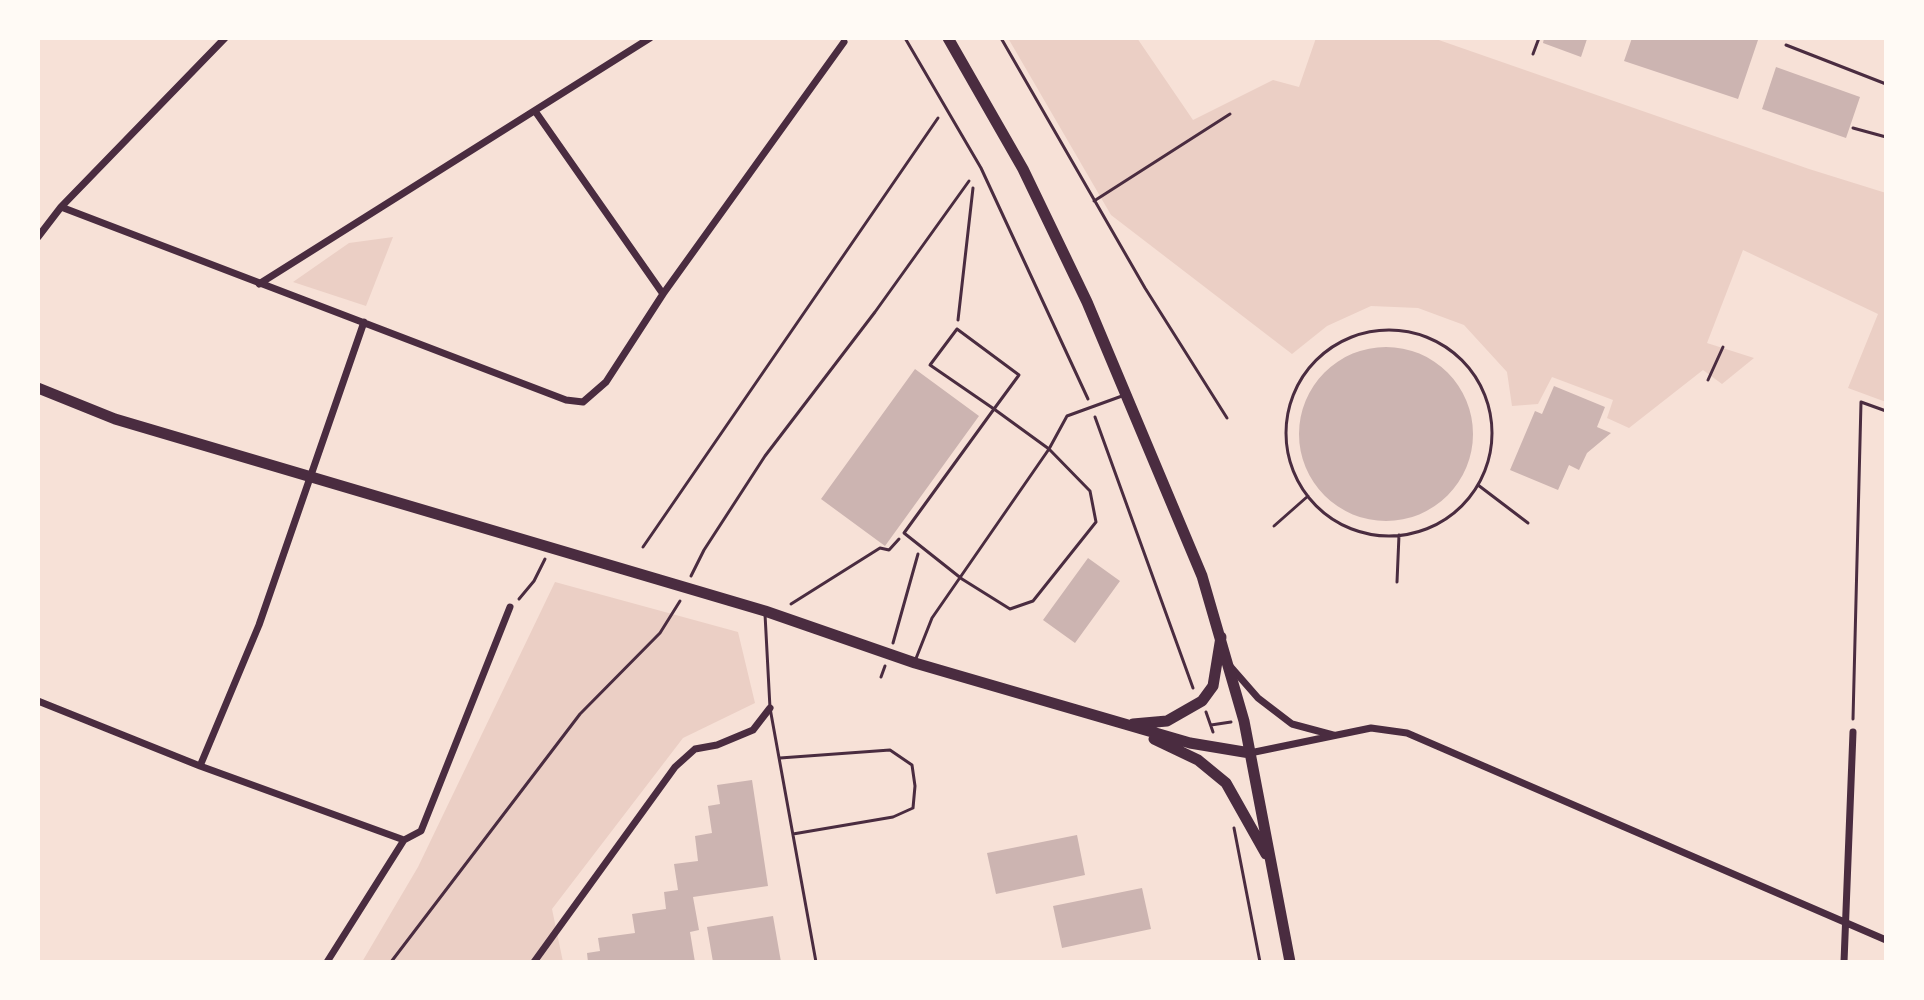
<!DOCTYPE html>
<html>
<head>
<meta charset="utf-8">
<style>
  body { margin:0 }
  #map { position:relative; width:1924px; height:1000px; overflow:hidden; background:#f7e1d7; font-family:Literata,serif }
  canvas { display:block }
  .frame { position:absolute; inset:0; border:40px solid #fffaf5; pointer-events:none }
</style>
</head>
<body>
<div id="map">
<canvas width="1924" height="1000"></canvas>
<div class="frame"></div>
</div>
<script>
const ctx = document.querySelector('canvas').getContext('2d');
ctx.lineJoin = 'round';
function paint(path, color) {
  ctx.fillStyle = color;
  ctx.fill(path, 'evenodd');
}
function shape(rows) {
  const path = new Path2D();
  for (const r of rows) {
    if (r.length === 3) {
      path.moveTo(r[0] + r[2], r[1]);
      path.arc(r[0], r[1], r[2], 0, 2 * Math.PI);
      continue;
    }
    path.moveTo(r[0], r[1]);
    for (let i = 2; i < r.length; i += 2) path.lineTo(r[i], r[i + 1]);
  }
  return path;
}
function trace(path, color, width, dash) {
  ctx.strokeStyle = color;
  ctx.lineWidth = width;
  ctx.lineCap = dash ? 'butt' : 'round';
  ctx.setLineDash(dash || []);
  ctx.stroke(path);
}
paint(shape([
  [1008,38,1137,38,1193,120,1273,80,1299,87,1316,38,1433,38,1809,169,1886,193,1886,402,1848,388,1878,314,1743,250,1707,343,1754,358,1722,384,1703,370,1629,428,1607,418,1613,400,1552,377,1538,404,1512,406,1507,372,1464,325,1418,308,1371,306,1327,326,1292,354,1111,215],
  [393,237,366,306,293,282,349,243],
  [555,582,738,632,755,703,683,738,552,909,563,962,362,962,418,867]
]), '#ebcfc5');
paint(shape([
  [1544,38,1584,38,1587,39,1581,57,1543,43],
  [1632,38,1752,38,1758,40,1738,99,1624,61],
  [1776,67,1860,97,1846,138,1762,109],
  [1386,434,87],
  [915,369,979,416,885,546,821,499],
  [1554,386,1605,407,1597,427,1611,433,1587,453,1579,470,1569,465,1558,490,1510,470,1535,411,1542,414],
  [1088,558,1120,581,1075,643,1043,620],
  [752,780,768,886,693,897,699,930,690,932,695,962,588,962,587,953,600,951,598,938,635,933,632,914,666,909,664,892,678,890,674,864,698,861,695,836,712,833,708,806,720,804,717,785],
  [1077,835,1085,875,996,894,987,853],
  [1142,888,1151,929,1062,948,1053,906],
  [773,916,781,962,713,962,707,927]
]), '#ccb4b1');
trace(shape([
  [905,38,981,168,1088,399],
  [1001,38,1145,288,1227,418],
  [1094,201,1230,114],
  [958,320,973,188],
  [1389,433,103],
  [1708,380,1723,347],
  [1095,417,1193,688],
  [1478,485,1528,523],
  [1274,526,1308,496],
  [643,547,938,118],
  [691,576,704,550,765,456,875,312,969,181],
  [1397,582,1399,535],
  [519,599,534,581,545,559],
  [791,604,880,548,889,550,899,539],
  [893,643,918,554],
  [881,677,885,666],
  [1206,712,1213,732],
  [1853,719,1861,402,1886,411],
  [1211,725,1231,722],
  [1234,828,1260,962],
  [391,962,580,714,660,633,680,601]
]), '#4a2c40', 3);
trace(shape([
  [1786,45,1886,84],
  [1533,54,1539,38],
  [1853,128,1886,137],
  [957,329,1019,375,994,409,930,365,957,329],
  [994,409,1049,449,1090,491,1096,522,1033,601,1010,609,962,579,904,533,994,409],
  [765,614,770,708,816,962],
  [915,661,932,618,1049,449,1067,416,1122,396],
  [780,758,890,750,912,765,915,786,913,808,893,817,793,834]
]), '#4a2c40', 3);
trace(shape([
  [535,111,663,294],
  [61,207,566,400,583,402,606,382,663,294,844,42],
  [38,237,61,207,225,38],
  [259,284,650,38],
  [1230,666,1258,698,1292,724,1333,735],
  [38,701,200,766,404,840,421,831,510,607],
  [1250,753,1371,728,1407,733,1886,940],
  [200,766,259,625,364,322],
  [327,962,404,840],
  [534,962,675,767,695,749,717,745,753,730,770,708],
  [1844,962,1853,732]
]), '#4a2c40', 7);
trace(shape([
  [948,38,1023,169,1087,302,1202,576,1244,721,1290,962],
  [38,388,115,419,765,611,915,663,1190,743,1250,753],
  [1133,724,1167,721,1202,701,1213,686,1221,637],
  [1154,739,1198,760,1226,783,1266,854]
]), '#4a2c40', 11);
</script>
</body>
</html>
